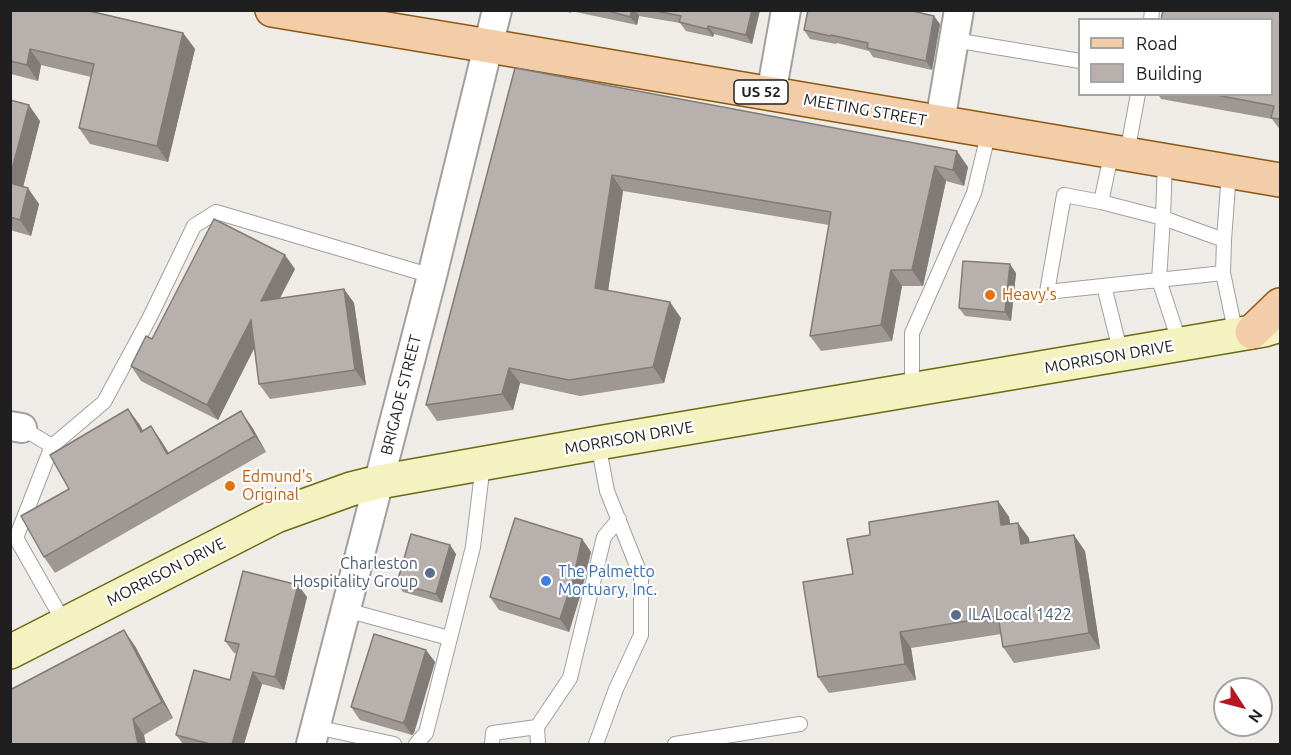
<!DOCTYPE html>
<html>
<head>
<meta charset="utf-8">
<style>
  body { margin:0 }
  #map { position:relative; width:1291px; height:755px; overflow:hidden; background:#efebe6; font-family:Ubuntu,sans-serif }
  canvas { display:block }
  .frame { position:absolute; inset:0; border:12px solid #1f1f1f; pointer-events:none }
  .legend { position:absolute; left:1078px; top:18px; width:195px; height:78px; box-sizing:border-box; background:#fff; border:2px solid #a5a5a5; margin:0; padding:8px 10px; list-style:none; font-size:18px; color:#1f1f1f }
  .legend li { display:flex; align-items:center; gap:12px; height:30px }
  .legend b { width:30px; border:2px solid #a5a5a5 }
  .north { position:absolute; left:1213px; top:677px; width:60px; height:60px; box-sizing:border-box; background:#fff; border:2px solid #a5a5a5; border-radius:50%; rotate:126deg; font-size:16px; font-weight:700; line-height:24px; text-align:center; color:#1f1f1f }
  .north::after { content:''; display:block; margin:auto; width:21px; height:27px; background:#ba1420; clip-path:polygon(50% 0,100% 100%,50% 72%,0 100%) }
</style>
</head>
<body>
<div id="map">
<canvas width="1291" height="755"></canvas>
<div class="frame"></div>
<ul class="legend">
<li><b style="height:8px;background:#f3cda8"></b>Road</li>
<li><b style="height:16px;background:#b8b0ac"></b>Building</li>
</ul>
<div class="north">N</div>
</div>
<script>
const ctx = document.querySelector('canvas').getContext('2d');
ctx.lineJoin = 'round';
function shape(rows) {
  const path = new Path2D();
  for (const r of rows) {
    path.moveTo(r[0], r[1]);
    for (let i = 2; i < r.length; i += 2) path.lineTo(r[i], r[i + 1]);
  }
  return path;
}
function trace(path, color, width, dash) {
  ctx.strokeStyle = color;
  ctx.lineWidth = width;
  ctx.lineCap = dash ? 'butt' : 'round';
  ctx.setLineDash(dash || []);
  ctx.stroke(path);
}
function paint(path, color) {
  ctx.fillStyle = color;
  ctx.fill(path, 'evenodd');
}
function write(font, color, halo, rows, align = 'center') {
  ctx.font = font + ' Ubuntu,sans-serif';
  ctx.lineWidth = 4.5;
  ctx.setLineDash([]);
  ctx.textBaseline = 'middle';
  ctx.strokeStyle = halo;
  ctx.fillStyle = color;
  for (const [text, x, y, turn = 0] of rows) {
    ctx.save();
    ctx.translate(x, y);
    ctx.rotate((+turn || 0) * Math.PI / 180);
    ctx.textAlign = isNaN(turn) ? turn : align;
    if (halo) ctx.strokeText(text, 0, 0);
    ctx.fillText(text, 0, 0);
    ctx.restore();
  }
}
const lane = shape([
  [1151,20,1152,10],
  [954,40,1080,61],
  [1127,153,1138,94],
  [1165,160,1163,218,1159,280,1180,344],
  [1101,202,1163,218,1224,240,1223,273,1047,292,1064,195,1101,202,1112,151],
  [1224,240,1229,172],
  [1223,273,1236,335],
  [1104,286,1121,354],
  [912,390,912,333,974,193,989,131],
  [22,428,52,446,104,402,149,319,194,226,216,212,432,276],
  [52,446,16,538,65,624],
  [346,610,449,638],
  [316,727,394,744],
  [537,727,570,678,604,537,619,519],
  [416,744,426,733,473,547,483,464],
  [492,744,493,733,537,727,538,744],
  [596,744,616,689,641,635,641,576,607,491,598,443],
  [675,744,800,724]
]);
const street = shape([
  [771,94,786,10],
  [940,122,959,10],
  [10,426,22,428],
  [311,744,432,276,497,10]
]);
const secondary = shape([
  [10,652,276,516,351,489,379,482,598,443,1264,330,1280,325]
]);
const primary = shape([
  [272,10,489,46,1280,180],
  [1252,332,1280,305]
]);
trace(lane, '#a0a0a0', 16);
trace(street, '#a0a0a0', 32);
trace(secondary, '#696c10', 36);
trace(primary, '#8b590f', 36);
trace(lane, '#fff', 14);
trace(street, '#fff', 28);
trace(secondary, '#f3f2c0', 33);
trace(primary, '#f3cda8', 33);
paint(shape([
  [10,10,88,10,183,33,195,49,168,162,90,144,79,128,91,77,41,65,38,81,11,74],
  [561,10,760,10,752,44,714,34,713,37,686,31,680,23,639,16,637,25,571,11,571,13],
  [1281,10,1281,131,1272,119,1161,99,1158,94,1272,94],
  [940,24,932,70,873,57,869,51,837,43,836,44,810,39,804,30],
  [515,68,968,167,964,186,946,181,923,286,902,286,892,341,821,351,810,336,829,225,623,191,608,291,681,318,664,383,580,396,520,383,513,410,437,421,426,405],
  [10,100,40,121,23,187,39,204,31,236,10,230],
  [295,269,280,298,344,289,354,303,366,385,270,399,259,384,254,348,218,420,141,381,131,366,152,339],
  [1016,273,1011,321,965,316,959,308],
  [128,409,143,431,151,426,169,453,252,427,266,452,55,573,44,557,69,489],
  [998,501,1009,517,1010,524,1029,538,1029,542,1085,551,1100,649,1014,663,1003,647,1001,634,911,648,916,680,829,693,818,677,870,535],
  [582,539,591,552,581,593,569,632,499,610,490,597],
  [450,545,456,554,442,603,403,592,397,583],
  [298,585,307,597,284,690,262,684,244,744,183,744,176,735,230,680,237,654,234,653,225,641],
  [135,646,173,718,144,735,10,744],
  [426,650,435,662,414,733,412,735,360,720,351,707]
]), '#9e9794');
paint(shape([
  [632,10,635,10,639,16,637,25,630,17],
  [752,10,760,10,752,44,746,35],
  [934,16,940,24,932,70,926,61],
  [708,26,714,34,713,37,707,29],
  [183,33,195,49,168,162,157,146],
  [30,49,41,65,38,81,27,65],
  [29,105,40,121,20,199,10,185,10,177],
  [957,151,968,167,964,186,953,170],
  [935,166,946,181,923,286,912,270],
  [612,175,623,191,606,304,595,288],
  [28,188,39,204,31,236,20,220],
  [285,255,295,269,271,315,261,301],
  [1010,264,1016,273,1011,321,1005,312],
  [891,270,902,286,892,341,881,325],
  [344,289,354,303,366,385,355,370],
  [670,302,681,318,664,383,653,367],
  [251,320,261,335,218,420,207,405],
  [509,368,520,383,513,410,502,394],
  [128,409,140,425,152,448,141,432],
  [241,411,252,427,266,452,255,436],
  [151,426,162,442,178,469,167,454],
  [998,501,1009,517,1013,541,1001,525],
  [1018,523,1029,538,1032,559,1021,544],
  [1074,535,1085,551,1100,649,1089,633],
  [582,539,591,552,581,593,569,632,560,619],
  [450,545,456,554,442,603,436,594],
  [298,585,307,597,284,690,275,677],
  [124,630,135,646,173,718,162,702],
  [900,632,911,648,916,680,905,664],
  [426,650,435,662,414,733,412,735,403,723],
  [253,672,262,684,244,744,232,744],
  [133,719,144,735,146,744,138,744]
]), '#817b78');
const building = shape([
  [10,10,85,10,183,33,157,146,79,128,94,64,30,49,27,65,10,61,10,10],
  [605,10,632,10,630,17,605,10],
  [651,10,752,10,746,35,708,26,707,29,679,22,681,16,651,10],
  [808,10,908,10,934,16,926,61,867,48,868,43,831,35,830,36,804,30,808,10],
  [1163,10,1281,10,1281,119,1271,118,1274,106,1211,94,1272,94,1272,20,1161,20,1163,10],
  [515,68,957,151,953,170,935,166,912,270,891,270,881,325,810,336,831,212,612,175,595,288,670,302,653,367,569,380,509,368,502,394,426,405,515,68],
  [10,100,29,105,10,177,10,100],
  [10,183,28,188,20,220,10,217,10,183],
  [214,219,285,255,261,301,344,289,355,370,259,384,251,320,207,405,131,366,146,336,152,339,214,219],
  [963,261,1010,264,1005,312,959,308,963,261],
  [128,409,141,432,151,426,167,454,241,411,255,436,44,557,21,516,69,489,50,455,128,409],
  [998,501,1001,525,1018,523,1021,544,1074,535,1089,633,1003,647,998,616,900,632,905,664,818,677,803,582,853,574,847,539,870,535,869,522,998,501],
  [515,518,582,539,573,580,560,619,490,597,515,518],
  [411,534,450,545,436,594,397,583,411,534],
  [243,571,298,585,275,677,253,672,232,744,210,744,176,735,194,670,230,680,239,644,225,641,243,571],
  [124,630,162,702,133,719,138,744,10,744,10,690,124,630],
  [374,634,426,650,405,720,403,723,351,707,374,634]
]);
paint(building, '#b8b0ac');
trace(building, '#817b78', 1.5);
for (const [x, y, r, color] of [
  [990,295,6,"#e8710a"],
  [230,486,6,"#e8710a"],
  [430,573,6,"#5c6f8a"],
  [546,581,6,"#3f7fe0"],
  [956,615,6,"#5c6f8a"]
]) {
  const dot = new Path2D();
  dot.arc(x, y, r, 0, 2 * Math.PI);
  ctx.fillStyle = color;
  ctx.fill(dot);
  trace(dot, '#fff', 2);
}
for (const [x, y, w] of [
  [761,92,54]
]) {
  const box = new Path2D();
  box.roundRect(x - w / 2, y - 12, w, 24, 4.5);
  ctx.fillStyle = '#fff';
  ctx.fill(box);
  trace(box, '#1f1f1f', 1.5);
}
write('bold 15px', '#1f1f1f', null, [
  ["US 52",761,92]
]);
write('16px', '#1f1f1f', '#fff', [
  ["MEETING STREET",865,110,10],
  ["MORRISON DRIVE",1109,357,-10],
  ["BRIGADE STREET",401,395,-76],
  ["MORRISON DRIVE",629,438,-10],
  ["MORRISON DRIVE",166,572,-27]
]);
write('16px', '#c56008', '#fff', [
  ["Heavy's",1002,295],
  ["Edmund's",242,477],
  ["Original",242,495]
], 'left');
write('16px', '#4e5e75', '#fff', [
  ["Charleston",418,564],
  ["Hospitality Group",418,582],
  ["ILA Local 1422",968,615,"left"]
], 'right');
write('16px', '#366cbe', '#fff', [
  ["The Palmetto",558,572],
  ["Mortuary, Inc.",558,590]
], 'left');
</script>
</body>
</html>
